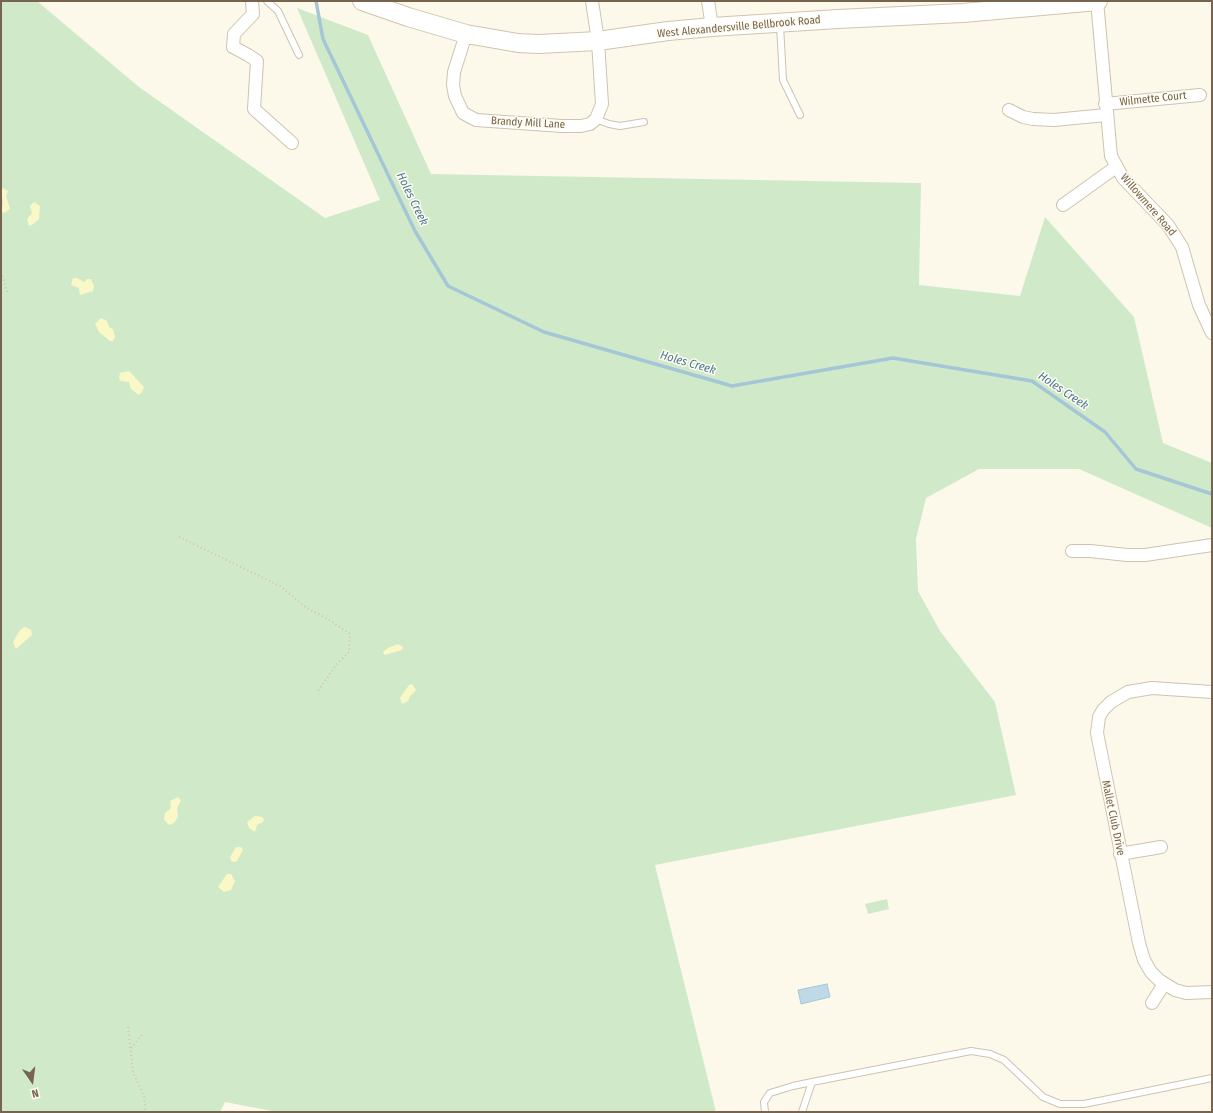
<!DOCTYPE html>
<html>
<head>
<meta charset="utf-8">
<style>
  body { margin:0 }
  #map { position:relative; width:1213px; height:1113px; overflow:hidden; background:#fcf9eb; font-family:"Fira Sans Condensed",sans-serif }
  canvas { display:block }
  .frame { position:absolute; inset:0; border:2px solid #77644e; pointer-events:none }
  .north { position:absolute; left:12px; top:1061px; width:40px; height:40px; -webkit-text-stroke:3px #fefcf1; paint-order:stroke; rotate:166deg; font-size:11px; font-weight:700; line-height:16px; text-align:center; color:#77644e }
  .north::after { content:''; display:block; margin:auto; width:14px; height:18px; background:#77644e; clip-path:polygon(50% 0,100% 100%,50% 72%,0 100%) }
</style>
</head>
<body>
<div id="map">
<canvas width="1213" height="1113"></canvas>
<div class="frame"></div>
<div class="north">N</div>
</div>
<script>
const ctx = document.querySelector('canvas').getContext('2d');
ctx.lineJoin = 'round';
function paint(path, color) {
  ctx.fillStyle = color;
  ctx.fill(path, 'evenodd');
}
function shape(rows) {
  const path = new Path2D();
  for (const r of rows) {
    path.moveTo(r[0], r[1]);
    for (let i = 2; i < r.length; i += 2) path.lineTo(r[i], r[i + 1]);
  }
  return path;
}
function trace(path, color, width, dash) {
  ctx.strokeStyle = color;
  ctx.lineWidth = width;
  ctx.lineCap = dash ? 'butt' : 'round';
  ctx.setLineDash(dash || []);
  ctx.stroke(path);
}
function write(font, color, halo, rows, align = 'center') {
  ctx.font = font + ' "Fira Sans Condensed",sans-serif';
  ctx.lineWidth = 3;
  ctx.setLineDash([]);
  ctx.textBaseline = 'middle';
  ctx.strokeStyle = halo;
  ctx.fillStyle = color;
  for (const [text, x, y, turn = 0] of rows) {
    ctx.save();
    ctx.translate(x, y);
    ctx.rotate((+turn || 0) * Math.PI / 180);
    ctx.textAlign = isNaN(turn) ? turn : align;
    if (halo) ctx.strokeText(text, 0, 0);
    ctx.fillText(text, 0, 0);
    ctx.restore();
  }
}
paint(shape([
  [1,1,37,1,139,87,325,218,380,200,297,8,368,35,431,174,921,183,919,285,1020,296,1045,217,1134,317,1163,443,1212,463,1212,528,1079,469,979,469,926,498,916,539,918,591,940,631,995,702,1016,795,655,865,716,1112,277,1112,225,1102,220,1112,1,1112],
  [887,899,889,909,868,914,865,904]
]), '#d0eac9');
paint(shape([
  [3,188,8,191,6,196,10,209,4,213,1,211,3,204,1,189],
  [34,202,40,206,39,219,32,225,29,226,27,219,32,213,30,206],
  [73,278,77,278,84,282,87,279,91,279,94,286,93,291,80,295,79,288,71,285],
  [101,318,107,321,109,327,113,329,115,337,113,341,110,341,99,332,95,324],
  [129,371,144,387,142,392,139,395,131,389,129,382,121,381,119,378,120,373],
  [25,627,31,630,32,635,16,649,13,642,20,630],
  [398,644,403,647,402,650,384,655,383,652,388,648],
  [412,684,416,690,410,696,408,701,402,704,400,698,409,685],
  [178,797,181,801,177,808,178,817,174,823,169,825,164,820,165,813,171,808,170,801],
  [255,816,262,817,264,819,263,822,257,825,255,832,249,828,247,822],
  [236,847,241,847,243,850,237,861,234,862,231,861,230,857],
  [227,874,231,874,235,881,231,890,224,892,218,887]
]), '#faf8c7');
const water = shape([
  [827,984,830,997,801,1004,798,990,827,984]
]);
paint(water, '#bfd9e6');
trace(water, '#a5c6d7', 1);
trace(shape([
  [316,1,323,39,415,231,448,286,544,332,732,386,893,358,1032,381,1105,432,1136,469,1212,494]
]), '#a5c6d7', 3.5);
const lane = shape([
  [267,1,278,11,299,55],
  [780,25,783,80,800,115],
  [596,119,609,124,620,126,644,122],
  [812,1082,971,1051,990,1054,1004,1060,1043,1097,1060,1104,1084,1104,1212,1078],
  [765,1112,764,1102,770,1093,793,1086,812,1082,802,1112]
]);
const street = shape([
  [252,1,253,14,234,34,233,47,248,55,257,61,254,109,292,143],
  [708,1,712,27],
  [1097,1,1111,156,1123,178,1168,225,1182,247,1199,305,1212,333],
  [466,34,454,72,453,85,455,96,463,113,476,120,562,126,581,126,590,124,596,119,602,104,598,41,592,1],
  [1105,104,1200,95],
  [1009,110,1023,117,1033,119,1054,120,1106,115],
  [1063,205,1116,167],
  [1072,551,1090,551,1127,555,1145,555,1212,545],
  [1212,692,1152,688,1128,692,1111,702,1103,710,1099,717,1097,733,1139,943,1144,960,1151,972,1159,980,1175,990,1186,993,1212,992],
  [1120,854,1161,847],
  [1152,1003,1164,984]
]);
const secondary = shape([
  [362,1,408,17,466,34,518,43,539,44,598,41,668,31,712,27,838,19,963,13,1098,1]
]);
trace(lane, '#cec3b0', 8);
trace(street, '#cec3b0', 14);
trace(secondary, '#d1c4ae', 20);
trace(shape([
  [1,272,8,294],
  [179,537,280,586,307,608,328,619,350,634,349,652,336,665,318,691],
  [128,1027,133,1072,144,1097,146,1112],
  [131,1048,143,1034]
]), '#d6c1a5', 2, [1, 3]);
trace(lane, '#fff', 6);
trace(street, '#fff', 12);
trace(secondary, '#fff', 18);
write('11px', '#77644e', '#fefcf1', [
  ["West Alexandersville Bellbrook Road",739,27,-5],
  ["Wilmette Court",1153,99,-6],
  ["Brandy Mill Lane",528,123,3],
  ["Willowmere Road",1148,205,49],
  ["Mallet Club Drive",1113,818,78]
]);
write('italic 12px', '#4b7890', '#fefcf1', [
  ["Holes Creek",412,199,64],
  ["Holes Creek",688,363,16],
  ["Holes Creek",1063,391,34]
]);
</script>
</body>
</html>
